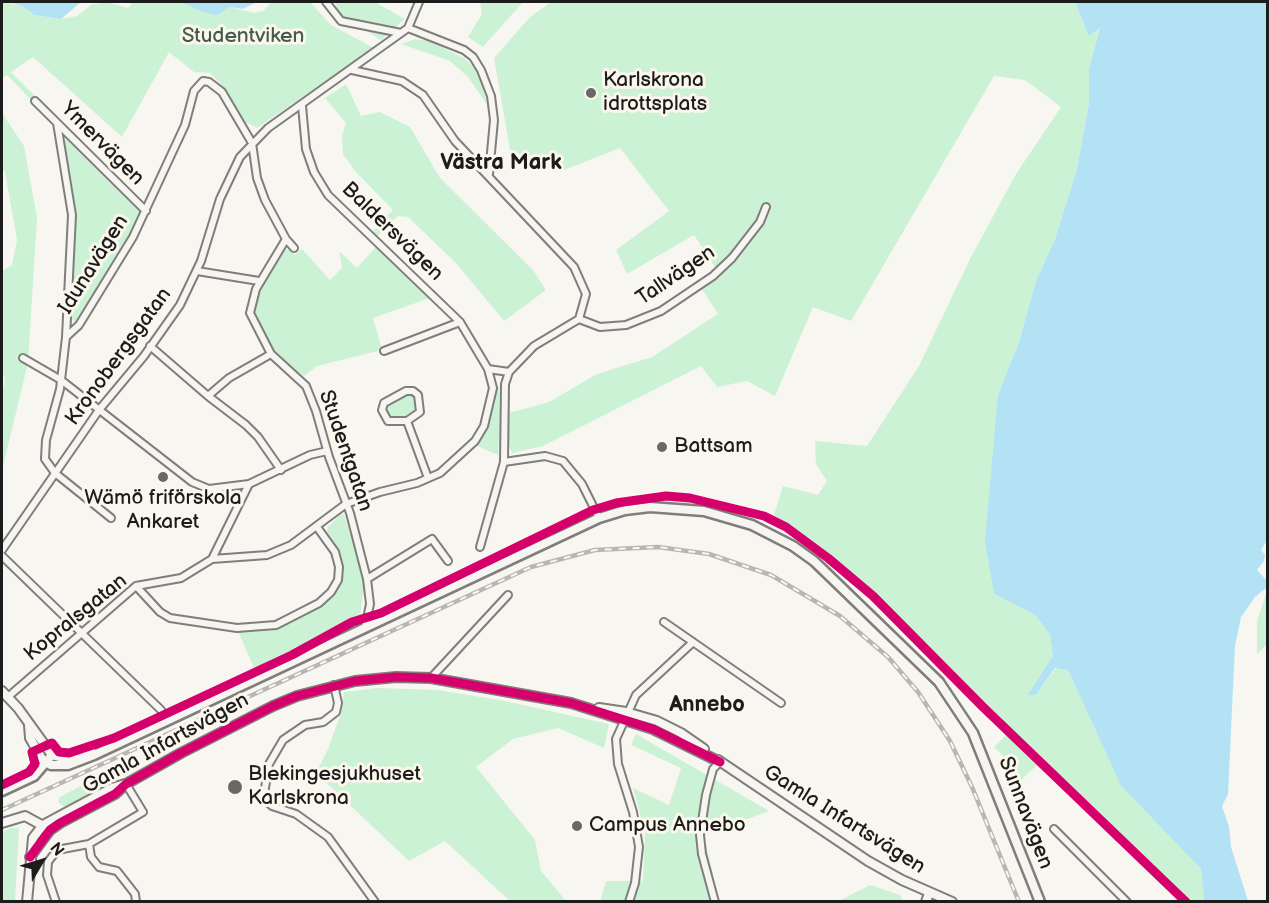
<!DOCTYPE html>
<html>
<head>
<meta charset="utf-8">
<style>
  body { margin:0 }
  #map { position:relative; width:1269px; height:903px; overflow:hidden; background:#f8f6f0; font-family:"Balsamiq Sans",sans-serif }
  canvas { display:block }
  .frame { position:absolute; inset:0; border:3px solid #1c1c1c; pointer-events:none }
  .north { position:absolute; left:12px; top:831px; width:60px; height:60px; -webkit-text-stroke:4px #fbf7ec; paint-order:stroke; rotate:52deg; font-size:16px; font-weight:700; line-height:24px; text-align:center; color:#1c1c1c }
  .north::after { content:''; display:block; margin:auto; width:21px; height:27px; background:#1c1c1c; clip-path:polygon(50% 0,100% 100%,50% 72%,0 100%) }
</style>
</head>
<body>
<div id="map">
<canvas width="1269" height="903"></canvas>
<div class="frame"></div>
<div class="north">N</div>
</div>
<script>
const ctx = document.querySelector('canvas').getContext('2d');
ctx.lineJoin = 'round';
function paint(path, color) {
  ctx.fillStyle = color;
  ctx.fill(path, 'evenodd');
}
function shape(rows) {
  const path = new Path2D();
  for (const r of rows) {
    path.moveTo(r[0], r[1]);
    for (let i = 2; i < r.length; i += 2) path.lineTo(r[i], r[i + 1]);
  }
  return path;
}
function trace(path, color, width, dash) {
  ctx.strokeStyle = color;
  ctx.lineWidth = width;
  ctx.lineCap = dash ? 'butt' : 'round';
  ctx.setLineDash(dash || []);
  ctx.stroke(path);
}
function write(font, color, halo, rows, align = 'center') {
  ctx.font = font + ' "Balsamiq Sans",sans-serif';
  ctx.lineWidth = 6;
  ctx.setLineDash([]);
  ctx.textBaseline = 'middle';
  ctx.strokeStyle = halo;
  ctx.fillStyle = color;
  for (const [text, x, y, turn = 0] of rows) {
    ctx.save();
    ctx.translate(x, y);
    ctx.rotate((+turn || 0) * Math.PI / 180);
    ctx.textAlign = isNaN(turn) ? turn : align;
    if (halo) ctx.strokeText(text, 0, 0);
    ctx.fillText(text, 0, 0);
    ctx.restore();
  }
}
paint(shape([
  [2,2,22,6,34,15,61,19,77,16,91,5,107,2,128,8,133,2,180,2,200,11,230,7,254,13,263,11,272,2,310,2,331,25,374,48,257,128,245,122,220,83,210,73,194,72,169,52,122,137,33,57,11,72,35,96,31,100,7,75,2,78],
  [335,2,375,2,405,19,381,40,339,14],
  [480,2,523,2,483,47,468,37,482,14],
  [551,2,1075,2,1089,36,1100,27,1089,68,1089,103,1077,169,1055,239,1036,281,1019,342,998,396,994,594,1035,615,1050,635,1053,656,1036,695,1056,668,1068,670,1121,786,1201,869,1204,901,1191,901,838,562,774,515,783,486,818,495,827,481,816,464,815,441,867,446,919,366,970,259,1016,174,1061,107,1025,80,994,76,851,321,813,307,775,396,747,381,717,387,701,366,543,446,512,453,508,444,509,413,549,402,597,374,652,357,718,314,702,289,721,276,694,235,627,274,616,250,669,211,620,148,559,172,511,155,494,58,530,17],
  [415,39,429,41,464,58,477,70,488,106,468,77,450,61,401,44],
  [346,84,361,116,380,112,410,127,440,178,533,270,546,290,504,321,457,264,408,217,398,216,378,236,372,232,393,210,355,171,343,154,342,136,346,123,325,98],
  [2,113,24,146,37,217,28,363,2,470,2,395,5,379,2,371,2,271,12,265,17,240,5,172,2,167],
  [66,140,70,140,140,210,141,215,75,322,71,318,75,217,63,143],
  [376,247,430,298,373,318,382,350,317,366,304,376,274,355,256,320,254,299,283,251,290,249,295,255,302,249,330,280,342,268,339,251,357,268],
  [499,384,500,423,498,455,475,445,490,420],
  [410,394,417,400,416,412,407,419,393,420,389,418,385,407,390,400],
  [341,514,344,515,365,579,360,616,308,645,254,668,238,631,277,627,321,606,332,595,340,581,342,569,338,551,327,532,328,527],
  [1267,591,1267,644,1257,654,1257,621],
  [378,688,437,690,500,700,609,724,604,748,558,728,513,739,476,767,535,840,541,871,566,901,510,901,445,841,409,861,316,773,328,749,341,713,344,692],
  [636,734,769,811,704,835,719,901,600,902,606,881,643,881,645,831,633,788,669,805,681,768,631,745],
  [1006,735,1038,764,1015,786,1011,784,1002,755,994,747],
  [117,767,121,774,104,786,64,807,58,802,60,797,101,775,104,776],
  [10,828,19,828,15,901,2,901,2,832],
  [870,885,900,895,903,901,839,901]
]), '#cbf2d4');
paint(shape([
  [8,2,81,2,61,19,34,15,22,6],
  [180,2,257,2,243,9,230,7,217,15,200,11],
  [1075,2,1267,2,1268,539,1261,550,1265,555,1264,561,1257,570,1267,581,1266,588,1255,597,1241,617,1235,646,1228,794,1222,806,1229,827,1231,847,1248,901,1204,901,1201,869,1121,786,1068,670,1055,668,1036,695,1028,695,1053,656,1050,635,1035,615,994,594,985,541,998,395,1019,342,1036,281,1055,239,1077,169,1089,103,1089,68,1100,28,1089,36]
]), '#b2e2f4');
const minor = shape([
  [326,2,341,21,401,33],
  [408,28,464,50,473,57,481,70,491,96,494,120,489,174],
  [352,70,402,81,423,95,455,141,574,267,586,294,579,319,534,346,509,372,505,384,504,462,480,547],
  [35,101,146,211],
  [302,106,306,149,314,172,328,195,460,322,488,369],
  [57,123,72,215,66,337],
  [286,239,256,289,250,313,271,354,306,386,316,411,329,457,350,513,367,579,370,604,365,628],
  [197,271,259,281],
  [579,319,600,327,626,325,661,311,713,276,732,258,760,222,766,207],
  [150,346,208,396,246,425,258,437,281,470],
  [384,351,460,322],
  [23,358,61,380,192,482,209,489,249,484],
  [406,391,413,391,418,395,420,412,407,421,388,421,382,410,384,403,406,391],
  [208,396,229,378,271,354],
  [407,421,428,478],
  [504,462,545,456,563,461,582,484,599,518],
  [111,518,55,473,45,459,46,440,60,389,66,337,79,325,133,237,185,125,194,91,203,81,209,82,222,92,252,143,257,178,265,200,286,239,294,248],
  [2,550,99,410,144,356,180,305,201,261,220,199,240,157,268,128,408,28,419,2],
  [2,556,129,679,161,710,166,721],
  [212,559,267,555,291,545,346,504,380,492,417,483,440,473,475,441,484,426,493,388,488,369,509,372],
  [367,579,432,539,448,561],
  [136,586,160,612,170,618,237,628,276,625,319,603,331,592,338,580,339,567,335,552,317,527],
  [664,622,781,703],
  [431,678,508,595],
  [334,685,338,703,336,712,323,722,305,725,283,740,269,764,264,794,266,801,272,806,296,814,328,837,375,902],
  [9,696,136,586,181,578,212,559,249,484,310,455,327,451],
  [1054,829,1127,902],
  [89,844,91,857,99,867,117,871,135,894,136,902],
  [56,902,47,875,48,862,57,850,89,844,143,812,126,784],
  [629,902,635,883,639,847,633,812,618,764,616,739,636,695,692,643],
  [715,902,702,854,700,835,706,795,713,769,720,762]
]);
const tertiary = shape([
  [2,691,18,708,52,755],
  [599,708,626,712,657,721,681,733,704,749],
  [29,725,30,738,42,759,49,764],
  [718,760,868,861,902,880,952,902],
  [2,823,25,816,47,828],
  [30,857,50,830,60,823,115,794,126,784,181,753,273,706,297,696,355,681,396,677,431,678,571,703,653,729,720,762],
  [27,902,33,838,43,825,112,788,125,784],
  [926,902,929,893]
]);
const secondary = shape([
  [51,765,68,765,94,755,599,518,625,510,650,507,704,511,752,525,793,546,814,561,939,682,973,733,1040,902],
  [2,791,34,776,52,755,68,759,91,751]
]);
trace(minor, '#7f7e7b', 10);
trace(tertiary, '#7f7e7b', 12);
trace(secondary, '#7f7e7b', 13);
trace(minor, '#f6f5f1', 6);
trace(tertiary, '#f6f5f1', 8);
trace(secondary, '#f6f5f1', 8);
const rail = shape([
  [2,810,531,567,595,550,658,547,709,554,771,575,840,616,888,657,918,692,950,741,972,787,1019,902]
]);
trace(rail, '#b7b6b4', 4.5);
trace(rail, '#fbf7ec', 2, [7]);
trace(shape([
  [2,785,29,772,35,764,32,752,45,746,52,743,59,752,69,753,114,738,292,655,352,622,381,613,593,510,616,503,666,496,690,498,764,516,786,527,828,558,873,596,983,707,1186,902],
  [30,857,50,830,60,823,115,794,126,784,181,753,273,706,297,696,355,681,396,677,431,678,571,703,653,729,720,762]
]), '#d6006c', 9);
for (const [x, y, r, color] of [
  [591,93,6,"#696866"],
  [662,447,6,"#696866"],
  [163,477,6,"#696866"],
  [235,787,8,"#696866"],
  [577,826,6,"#696866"]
]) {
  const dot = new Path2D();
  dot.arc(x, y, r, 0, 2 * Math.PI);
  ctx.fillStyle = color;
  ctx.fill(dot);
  trace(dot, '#fbf7ec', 2);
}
write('21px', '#455b4c', '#fbf7ec', [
  ["Studentviken",243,37]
]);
write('21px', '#1c1c1c', '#fbf7ec', [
  ["Karlskrona",603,81],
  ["idrottsplats",603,105],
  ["Battsam",674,447],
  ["Wämö friförskola",163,499,"center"],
  ["Ankaret",163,523,"center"],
  ["Blekingesjukhuset",248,775],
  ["Karlskrona",248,799],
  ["Campus Annebo",589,826]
], 'left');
write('21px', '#1c1c1c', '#fbf7ec', [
  ["Ymervägen",102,144,45],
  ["Baldersvägen",392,232,44],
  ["Idunavägen",94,265,-58],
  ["Tallvägen",676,276,-34],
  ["Kronobergsgatan",119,357,-54],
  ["Studentgatan",345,451,71],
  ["Kopralsgatan",76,618,-39],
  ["Gamla Infartsvägen",166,744,-29],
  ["Sunnavägen",1025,813,69],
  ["Gamla Infartsvägen",844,820,32]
]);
write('bold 22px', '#1c1c1c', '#fbf7ec', [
  ["Västra Mark",501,163],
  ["Annebo",707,705]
]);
</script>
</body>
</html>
